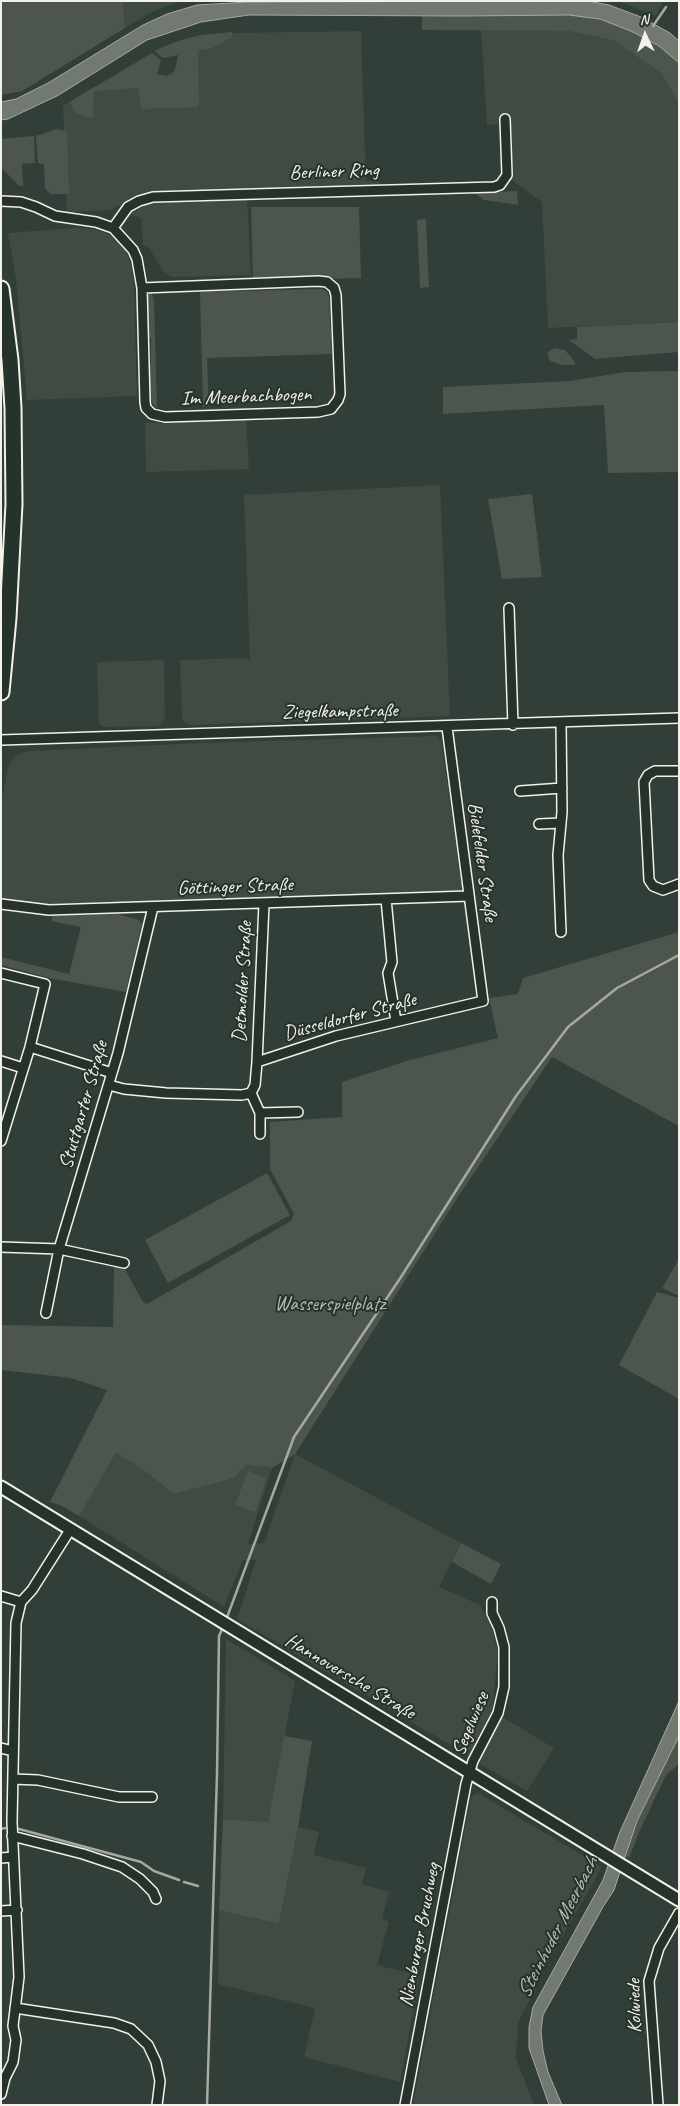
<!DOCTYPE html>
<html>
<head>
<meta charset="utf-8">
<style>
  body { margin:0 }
  #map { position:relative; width:680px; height:2106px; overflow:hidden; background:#323e38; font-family:Caveat,sans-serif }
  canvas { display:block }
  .frame { position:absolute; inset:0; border:2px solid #f4f1e8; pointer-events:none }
  .north { position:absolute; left:620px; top:10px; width:50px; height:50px; -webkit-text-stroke:4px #26332d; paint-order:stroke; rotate:357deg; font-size:14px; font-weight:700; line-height:20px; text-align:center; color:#f4f1e8 }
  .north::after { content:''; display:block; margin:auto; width:18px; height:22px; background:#f4f1e8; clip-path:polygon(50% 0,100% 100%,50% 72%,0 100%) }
</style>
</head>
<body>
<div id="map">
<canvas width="680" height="2106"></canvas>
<div class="frame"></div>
<div class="north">N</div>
</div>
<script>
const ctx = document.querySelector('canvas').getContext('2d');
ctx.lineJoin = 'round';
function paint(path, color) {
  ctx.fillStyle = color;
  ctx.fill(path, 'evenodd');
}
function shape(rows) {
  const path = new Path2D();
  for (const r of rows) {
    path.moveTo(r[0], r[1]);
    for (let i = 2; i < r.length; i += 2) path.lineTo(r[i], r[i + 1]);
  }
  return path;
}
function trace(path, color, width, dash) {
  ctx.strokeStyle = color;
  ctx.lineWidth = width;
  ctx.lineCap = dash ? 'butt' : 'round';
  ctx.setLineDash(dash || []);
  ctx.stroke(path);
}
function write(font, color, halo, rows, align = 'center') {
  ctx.font = font + ' Caveat,sans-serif';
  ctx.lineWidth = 4;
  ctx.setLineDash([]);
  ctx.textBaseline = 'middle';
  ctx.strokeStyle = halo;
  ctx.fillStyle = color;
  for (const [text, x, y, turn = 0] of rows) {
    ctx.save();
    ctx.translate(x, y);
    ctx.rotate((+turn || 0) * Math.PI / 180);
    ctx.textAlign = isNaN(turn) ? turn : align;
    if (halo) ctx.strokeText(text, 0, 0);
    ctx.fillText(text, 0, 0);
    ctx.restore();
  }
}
paint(shape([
  [123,1,182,1,154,11,125,28],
  [618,1,663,1,656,16],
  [481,29,569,31,615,41,661,73,679,103,679,322,548,328,542,202,510,179,508,124,487,125],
  [361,31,366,181,379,181,380,188,247,195,251,275,171,277,163,271,149,248,143,245,141,218,131,215,118,205,111,210,67,212,63,106,95,86,193,79,194,47,234,33],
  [74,228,95,229,112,236,121,243,128,256,132,267,134,287,137,396,27,400,16,279,8,233],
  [246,418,249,469,146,472,145,423],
  [440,485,450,716,189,725,183,721,182,717,180,660,247,658,250,662,244,495],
  [164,660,165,718,161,724,158,726,105,727,99,724,97,662],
  [437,736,441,740,462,888,458,893,43,904,1,899,1,805,8,767,14,757,21,753,29,751,202,743],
  [116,1453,141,1468,174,1494,234,1478,246,1465,272,1468,248,1544,264,1543,295,1454,461,1543,439,1587,480,1605,490,1623,498,1652,492,1711,469,1756,237,1619,256,1560,243,1560,224,1607,79,1516],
  [226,1639,295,1681,268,1822,223,1819],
  [502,1717,554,1748,527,1791,477,1762],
  [478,1793,602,1867,537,1981,536,1987,518,2023,516,2058,534,2105,413,2105,470,1802,473,1795],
  [298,1827,319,1832,314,1855,366,1868,362,1884,389,1892,382,1919,389,1922,377,1965,420,1976,400,2082,304,2057,315,2008,218,1984,219,1910,279,1924]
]), '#404b44');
paint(shape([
  [1,1,123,1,125,28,22,91,1,95],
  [569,15,600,19,633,32,660,47,679,63,679,103,661,73,615,41,569,31,422,30,422,16],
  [232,32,232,37,210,49,198,50,199,107,141,109,138,88,94,91,93,117,85,117,73,111,71,101,152,53,161,60,157,74,166,76,171,74,175,70,178,55,163,58,154,51,158,49,181,40,201,35],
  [57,129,67,131,69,194,51,194,45,189,44,164,38,163,36,136],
  [34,136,35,163,22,164,23,187,18,185,1,167,1,139],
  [517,191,518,205,484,200,475,193],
  [251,207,359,207,361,278,253,281],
  [426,219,429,287,420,288,417,220],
  [322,289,327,292,329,297,332,354,207,358,209,407,203,407,200,292],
  [151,292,154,300,157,409,149,398,148,366,151,363,151,339,147,335,147,296],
  [679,322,679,352,595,359,569,340,577,339,577,327],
  [554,348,565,350,575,362,575,365,562,365,550,361,547,353],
  [679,371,679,472,608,473,604,405,443,414,443,387,570,381,625,372],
  [532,494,542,577,502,579,488,499],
  [117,914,139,920,142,924,126,992,49,978,1,965,1,957,69,974,81,927,51,921,53,916],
  [679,932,679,1126,552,1057,458,1197,295,1454,272,1468,246,1465,234,1478,174,1494,141,1468,116,1453,79,1516,60,1505,50,1502,107,1390,71,1378,1,1370,1,1325,113,1327,114,1266,123,1266,143,1302,147,1304,291,1221,294,1214,270,1169,270,1122,342,1117,342,1082,410,1060,498,1038,489,998,518,994,523,978],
  [267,1173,290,1215,168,1283,145,1240],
  [679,1259,679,1296,662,1288],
  [657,1292,679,1298,679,1399,619,1365],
  [248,1471,267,1478,255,1512,235,1505],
  [461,1543,501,1564,491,1584,452,1562],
  [284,1736,312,1741,298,1827,279,1924,219,1910,223,1819,268,1822],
  [679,1736,679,1764,666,1775,640,1830,629,1858,626,1856,637,1821]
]), '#4c564f');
const water = shape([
  [588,1,609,5,641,17,670,33,679,41,679,63,659,46,633,32,600,19,569,15,461,16,249,15,201,22,147,40,57,96,8,119,1,120,1,102,16,99,48,83,143,25,167,14,197,5,248,2,588,1],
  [679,1701,679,1736,637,1821,614,1890,603,1907,543,2015,541,2031,543,2051,548,2072,562,2105,549,2105,529,2048,529,2027,533,2007,603,1880,619,1834,679,1701]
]);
paint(water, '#727972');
trace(water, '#a6a9a1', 1);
trace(shape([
  [653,26,666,7],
  [226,1620,294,1437,401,1277,516,1096,568,1027,617,988,679,955],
  [1,1829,5,1828],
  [19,1829,141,1862,154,1871,179,1880],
  [184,1882,198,1886],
  [207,2105,217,1774,219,1636,223,1627]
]), '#a6a9a1', 2.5);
const minor = shape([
  [1,201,21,202,36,207,55,216,96,222,113,228,133,250,137,259,142,288,145,402,146,408,152,414,165,417,318,412,331,409,338,400,340,394,336,295,334,288,327,282,318,281,142,288],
  [113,228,128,207,139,201,153,197,494,187,500,185,507,175,505,119],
  [509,608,513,725],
  [561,722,562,812,558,855,561,932],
  [1,740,679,718],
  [679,771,655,771,648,775,644,782,649,880,653,886,663,890,679,884],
  [520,791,562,788],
  [539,824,561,823],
  [386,899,392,962,388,973,396,1021],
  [1,904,49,910,469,896],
  [264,904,257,1062,255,1085,251,1093,260,1113,298,1112],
  [1,973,45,984,30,1047,1,1141],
  [30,1047,112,1073],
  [1,1061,23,1068],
  [257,1062,336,1036,483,1001,447,727],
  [109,1085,124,1089,166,1093,242,1095,251,1093],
  [260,1113,260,1134],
  [1,1247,59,1249,124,1263],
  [46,1313,59,1249,118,1053,153,907],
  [1,1596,21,1602],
  [1,1748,13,1751],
  [13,1779,38,1780,119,1797,152,1797],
  [12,1836,83,1854,122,1867,140,1879,153,1892,156,1899],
  [1,1858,13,1857],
  [1,1911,17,1910],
  [15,2008,114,2023,131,2029,148,2045,156,2062,160,2081,157,2105],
  [1,2094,5,2078,13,2062,16,2040,13,2026,19,1977,12,1822,16,1623,21,1602,32,1590,70,1530],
  [405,2105,466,1784,473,1761,498,1713,504,1687,504,1647,499,1628,492,1613,492,1602],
  [658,2105,649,1981,659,1948,679,1913]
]);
const tertiary = shape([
  [1,1487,679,1900]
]);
const primary = shape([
  [1,289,10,360,13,408,14,504,8,618,1,692]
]);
trace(minor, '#f4f1e8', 12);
trace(tertiary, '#f4f1e8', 15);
trace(primary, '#f4f1e8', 19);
trace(minor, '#26332d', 9);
trace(tertiary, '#26332d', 11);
trace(primary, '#26332d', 15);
write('20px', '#f4f1e8', '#26332d', [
  ["Berliner Ring",334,172,-2],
  ["Im Meerbachbogen",246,397,-2],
  ["Ziegelkampstraße",340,712,-1],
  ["Bielefelder Straße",482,862,82],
  ["Göttinger Straße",235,887,-2],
  ["Detmolder Straße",243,982,-87],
  ["Düsseldorfer Straße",350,1017,-15],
  ["Stuttgarter Straße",84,1105,-74],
  ["Hannoversche Straße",350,1677,31],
  ["Segelwiese",471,1724,-67],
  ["Nienburger Bruchweg",420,1935,-79],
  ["Kolwiede",635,2006,-91]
]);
write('20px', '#b9bbb2', '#26332d', [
  ["Wasserspielplatz",330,1305]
]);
write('italic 21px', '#babbb3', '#26332d', [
  ["Steinhuder Meerbach",558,1928,-63]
]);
</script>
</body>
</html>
